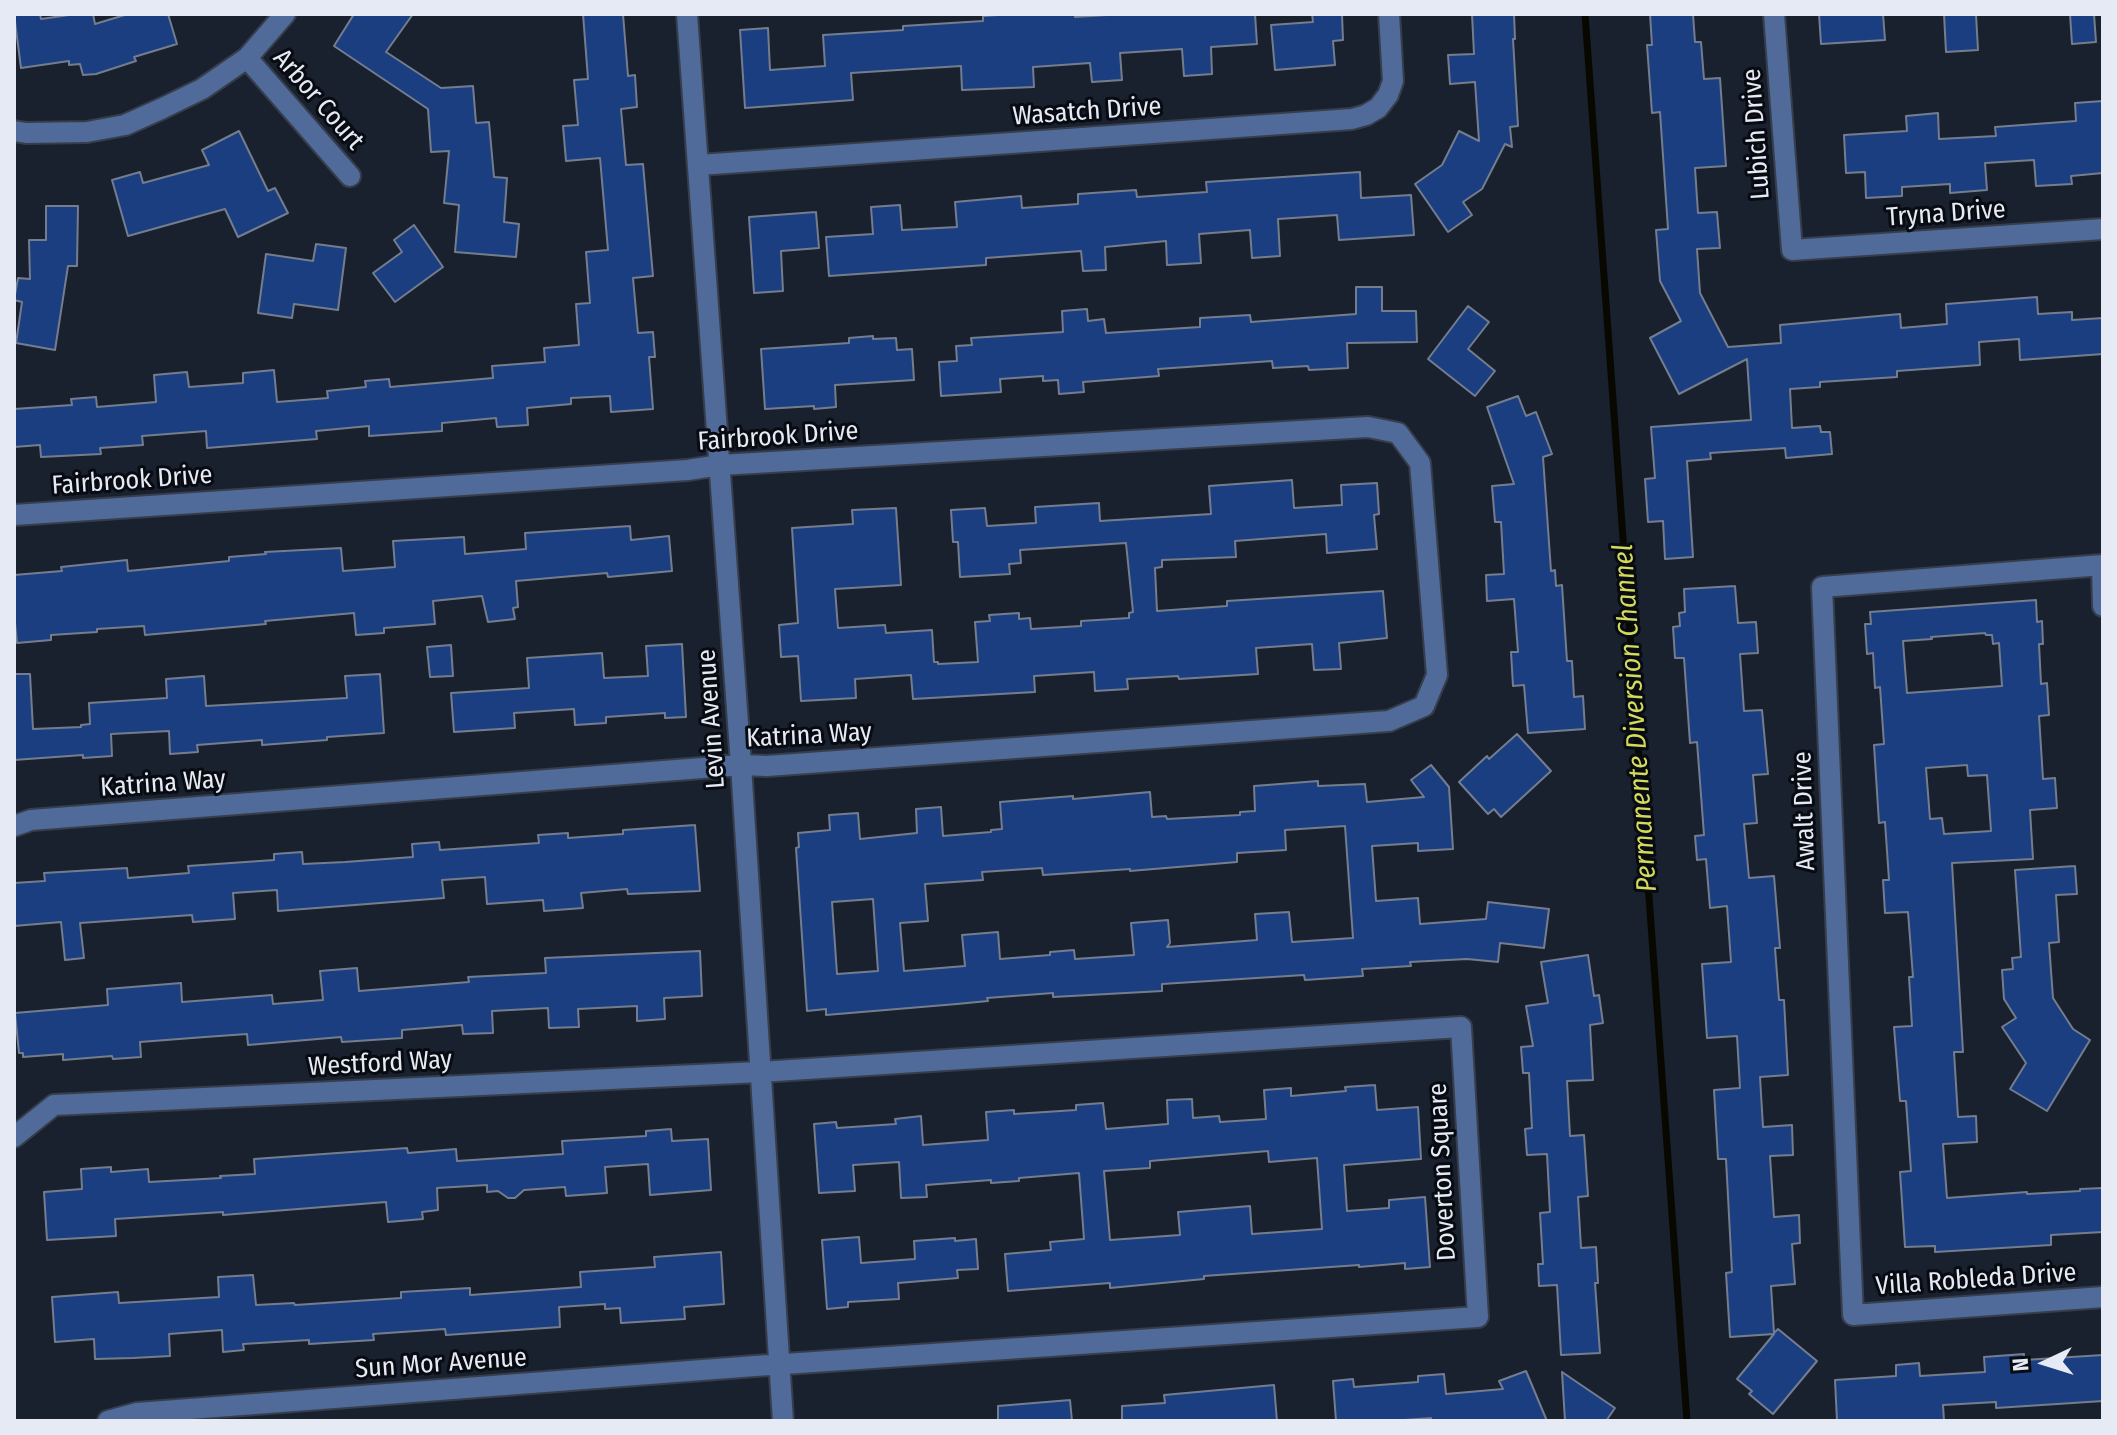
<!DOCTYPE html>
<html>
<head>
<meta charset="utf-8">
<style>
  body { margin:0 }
  #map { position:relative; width:2117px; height:1435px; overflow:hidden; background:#19212f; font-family:"Fira Sans Condensed",sans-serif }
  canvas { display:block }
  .frame { position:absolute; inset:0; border:16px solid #e5eaf4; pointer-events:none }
  .north { position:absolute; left:2005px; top:1323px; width:80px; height:80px; -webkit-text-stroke:6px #080b11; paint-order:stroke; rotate:266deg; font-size:22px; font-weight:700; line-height:32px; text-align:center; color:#e5eaf4 }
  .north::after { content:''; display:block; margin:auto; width:28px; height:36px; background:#e5eaf4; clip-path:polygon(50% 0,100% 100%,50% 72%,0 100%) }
</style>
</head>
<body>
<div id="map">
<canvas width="2117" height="1435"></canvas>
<div class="frame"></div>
<div class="north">N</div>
</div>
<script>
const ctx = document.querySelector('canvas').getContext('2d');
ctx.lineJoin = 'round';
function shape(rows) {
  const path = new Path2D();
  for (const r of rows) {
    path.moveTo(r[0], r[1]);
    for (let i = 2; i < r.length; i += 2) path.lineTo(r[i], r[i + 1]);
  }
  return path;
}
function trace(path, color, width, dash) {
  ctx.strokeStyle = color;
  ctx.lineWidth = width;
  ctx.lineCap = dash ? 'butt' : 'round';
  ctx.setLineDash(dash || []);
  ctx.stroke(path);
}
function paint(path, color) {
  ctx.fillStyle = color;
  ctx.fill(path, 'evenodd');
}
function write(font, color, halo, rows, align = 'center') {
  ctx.font = font + ' "Fira Sans Condensed",sans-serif';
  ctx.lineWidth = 6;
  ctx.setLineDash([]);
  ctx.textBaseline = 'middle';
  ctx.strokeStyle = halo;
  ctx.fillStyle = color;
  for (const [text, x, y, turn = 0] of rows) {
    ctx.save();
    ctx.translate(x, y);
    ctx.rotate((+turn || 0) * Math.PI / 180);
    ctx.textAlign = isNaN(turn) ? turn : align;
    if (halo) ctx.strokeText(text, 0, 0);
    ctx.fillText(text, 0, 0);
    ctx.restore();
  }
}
trace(shape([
  [1585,14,1687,1421]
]), '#080800', 7);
const building = shape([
  [14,14,40,14,41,19,76,14,93,14,95,24,128,14,168,14,177,44,134,57,136,61,96,74,83,75,80,64,69,65,69,61,21,68,14,14],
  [354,14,413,14,386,52,441,88,473,86,476,123,489,122,494,177,507,178,504,222,519,224,516,257,455,252,459,205,444,203,449,151,431,152,428,109,334,46,354,14],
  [583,14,623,14,628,76,635,75,637,107,621,109,626,165,643,164,653,276,633,278,638,333,653,332,655,357,649,357,653,409,611,412,610,396,571,398,571,404,527,408,528,425,497,427,496,418,442,423,442,431,369,436,369,426,316,431,317,439,207,448,206,431,142,436,143,445,100,448,101,454,41,457,40,445,14,447,14,409,72,405,71,399,96,397,97,407,156,402,154,375,187,372,189,387,243,383,243,373,274,370,277,402,328,398,327,391,366,387,365,381,389,379,390,387,493,378,492,366,545,362,544,348,579,345,576,304,590,303,586,252,608,250,600,158,566,161,563,126,578,125,574,80,588,79,583,14],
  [1014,14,1075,14,1075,17,1123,14,1255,14,1257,44,1211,47,1212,74,1184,76,1182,49,1120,53,1122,80,1092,82,1090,63,1033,67,1034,87,962,90,961,66,851,73,853,100,745,108,740,30,768,28,770,70,825,66,823,35,903,30,903,26,983,21,983,16,1014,14],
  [1312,14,1342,14,1343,40,1333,41,1335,65,1275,70,1271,25,1313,22,1312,14],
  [1472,14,1514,14,1515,39,1513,39,1518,126,1510,127,1512,147,1505,144,1482,189,1463,202,1472,215,1448,232,1415,184,1442,165,1459,131,1479,141,1475,82,1450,84,1448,55,1474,54,1472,14],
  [1650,14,1693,14,1695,42,1701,42,1704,79,1720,78,1726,166,1695,168,1698,213,1717,212,1720,248,1697,249,1700,293,1728,347,1781,343,1780,325,1900,314,1901,328,1947,324,1946,304,2037,297,2038,314,2072,312,2072,320,2103,318,2103,354,2020,360,2019,339,1979,342,1980,365,1897,371,1897,377,1820,382,1820,387,1790,389,1792,428,1820,426,1821,432,1830,432,1832,454,1786,458,1785,448,1710,453,1711,459,1687,461,1693,557,1665,559,1663,521,1648,522,1645,479,1655,478,1651,427,1751,420,1747,359,1679,394,1650,338,1681,321,1660,281,1656,230,1668,229,1660,112,1652,113,1647,45,1652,45,1650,14],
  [1819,14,1883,14,1885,40,1821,44,1819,14],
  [1944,14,1976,14,1978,50,1946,52,1944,14],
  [2070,14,2094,14,2096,42,2072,44,2070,14],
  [2103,101,2103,173,2071,176,2072,184,2036,186,2034,160,1985,163,1987,190,1950,193,1950,184,1902,187,1902,196,1866,198,1865,172,1846,173,1844,135,1907,131,1906,116,1938,113,1939,139,1996,136,1995,127,2076,121,2075,103,2103,101],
  [239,131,268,191,275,188,288,213,238,237,225,209,128,236,112,180,140,172,143,183,209,165,202,150,239,131],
  [1360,172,1361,198,1411,195,1414,235,1339,240,1337,215,1278,219,1280,256,1252,258,1250,230,1199,234,1201,263,1167,265,1166,241,1105,247,1106,270,1083,271,1081,251,986,258,986,265,829,276,826,237,873,234,871,207,900,205,902,230,957,227,955,202,1021,196,1022,208,1078,204,1078,194,1136,190,1137,197,1207,192,1206,182,1360,172],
  [46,206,78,206,77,266,68,266,55,350,16,343,22,302,14,300,18,278,30,279,29,240,46,240,46,206],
  [816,212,819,248,781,251,783,291,754,293,749,217,816,212],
  [414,225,443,267,395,302,373,273,402,252,394,240,414,225],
  [316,244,346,248,338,310,294,304,292,318,258,313,266,254,313,261,316,244],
  [1356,287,1382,287,1382,311,1416,311,1417,342,1347,343,1348,368,1309,370,1308,366,1273,368,1272,361,1158,369,1159,376,1083,382,1084,392,1059,394,1058,380,1043,381,1043,376,1000,379,1001,392,941,396,939,362,957,361,956,346,972,345,971,338,1063,332,1062,311,1087,309,1088,321,1104,319,1106,333,1200,327,1200,318,1250,315,1251,322,1356,314,1356,287],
  [1468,306,1489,322,1468,349,1495,371,1475,396,1428,359,1468,306],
  [873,336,873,339,896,338,897,350,912,349,914,380,835,385,836,407,814,409,814,406,765,409,761,349,849,343,849,338,873,336],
  [1518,396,1526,416,1536,412,1552,454,1543,457,1551,571,1555,570,1556,586,1562,585,1567,661,1572,661,1574,697,1583,696,1585,729,1528,733,1524,685,1513,686,1511,652,1518,652,1514,599,1487,601,1486,575,1504,574,1501,522,1495,522,1492,486,1514,484,1487,407,1518,396],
  [1292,480,1294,508,1342,505,1341,485,1377,483,1379,514,1374,515,1377,549,1327,553,1326,534,1235,541,1236,557,1162,560,1162,567,1155,568,1157,611,1227,606,1227,601,1383,591,1387,638,1339,643,1341,669,1314,670,1312,644,1256,648,1258,674,1179,679,1178,676,1127,679,1128,689,1095,691,1094,672,1034,676,1035,692,913,699,911,675,855,679,856,698,801,701,798,656,781,657,779,625,798,623,792,528,853,524,852,510,896,508,901,585,835,589,838,628,885,625,886,633,932,630,934,662,938,662,938,664,978,662,975,622,990,621,989,615,1019,613,1019,619,1030,618,1031,629,1081,626,1081,621,1129,618,1129,613,1133,612,1126,543,1020,550,1021,563,1009,564,1010,574,960,577,958,542,953,542,951,510,985,508,987,526,1036,523,1035,507,1099,503,1100,521,1211,514,1209,486,1292,480],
  [630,526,631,540,669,536,672,571,608,577,607,573,516,581,518,607,513,608,515,619,488,622,482,596,433,601,435,624,384,628,384,633,356,635,354,613,265,621,266,624,145,635,144,626,97,629,97,632,51,635,51,640,17,643,14,613,14,575,62,571,61,567,127,560,128,571,229,561,229,557,266,554,265,552,341,548,343,571,395,567,393,541,464,537,465,554,526,549,525,533,630,526],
  [1735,586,1738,623,1756,622,1758,653,1740,654,1744,711,1762,710,1768,774,1753,775,1757,823,1744,824,1749,878,1774,876,1780,948,1775,948,1779,1000,1784,1000,1788,1075,1760,1077,1763,1127,1792,1125,1793,1155,1770,1156,1774,1217,1799,1215,1800,1243,1792,1244,1795,1284,1771,1286,1774,1333,1778,1329,1817,1361,1773,1414,1749,1394,1752,1391,1737,1379,1774,1334,1730,1337,1726,1273,1732,1272,1726,1159,1718,1159,1714,1090,1740,1088,1737,1036,1707,1038,1702,964,1731,962,1727,906,1710,908,1706,859,1697,860,1695,836,1704,835,1697,742,1690,743,1684,658,1675,658,1673,627,1680,626,1679,613,1685,612,1684,589,1735,586],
  [2036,600,2037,622,2042,621,2043,644,2039,644,2041,684,2047,683,2049,715,2039,716,2043,779,2055,778,2057,808,2030,810,2033,859,1952,863,1963,1052,1954,1052,1958,1117,1976,1116,1977,1142,1943,1144,1947,1198,2027,1192,2027,1194,2080,1191,2080,1189,2103,1188,2103,1232,2051,1235,2051,1245,1935,1252,1935,1246,1905,1247,1900,1172,1911,1171,1906,1101,1900,1101,1894,1027,1912,1026,1909,977,1913,977,1908,912,1885,913,1883,880,1889,880,1885,822,1879,823,1874,745,1884,744,1880,687,1875,688,1873,653,1867,654,1865,624,1871,624,1870,612,2036,600],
  [1985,633,1986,635,1992,635,1993,644,1999,643,2002,686,1907,693,1903,641,1932,639,1931,637,1985,633],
  [1967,765,1968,776,1987,775,1991,831,1944,834,1942,818,1930,819,1926,768,1967,765],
  [682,644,686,717,665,718,665,713,606,717,606,723,575,725,574,709,514,713,515,728,454,732,451,693,529,688,527,658,602,653,604,678,648,676,646,646,682,644],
  [451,645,453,676,430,677,427,647,451,645],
  [14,674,30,674,33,729,81,727,81,725,90,724,89,703,167,698,166,679,204,676,206,706,347,698,345,676,380,674,384,733,327,737,327,740,262,745,262,740,197,745,198,752,170,754,169,731,111,734,112,756,83,758,83,755,14,760,14,674],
  [1517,734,1551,771,1501,817,1494,809,1488,814,1459,782,1487,756,1489,759,1517,734],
  [1431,765,1449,787,1453,849,1418,851,1418,843,1372,846,1376,901,1418,898,1420,924,1486,919,1488,902,1549,909,1544,948,1500,943,1498,962,1467,959,1410,962,1411,966,1362,969,1363,976,1305,980,1304,975,1162,984,1162,991,1053,997,1053,993,987,998,988,1001,957,1004,826,1015,826,1009,807,1011,796,848,799,847,798,833,830,830,829,815,858,813,860,839,917,833,916,809,941,807,943,836,991,832,991,830,1002,829,1000,802,1073,796,1073,799,1150,792,1152,817,1166,816,1167,819,1240,815,1240,812,1255,811,1254,786,1318,781,1318,786,1365,784,1367,802,1424,797,1411,780,1431,765],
  [1345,826,1353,938,1292,942,1289,912,1255,914,1257,940,1167,947,1170,943,1168,920,1131,923,1134,955,1075,959,1074,950,1050,952,1050,955,1000,959,998,932,962,935,965,966,904,971,900,923,928,921,925,884,983,880,982,872,1042,868,1043,875,1130,869,1130,871,1237,862,1237,853,1286,850,1285,830,1345,826],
  [873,899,878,971,837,974,832,902,873,899],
  [695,825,700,891,628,894,627,889,581,893,583,908,544,911,543,900,487,904,485,877,442,880,444,898,278,911,277,890,233,893,235,919,193,922,192,915,80,923,84,958,65,960,61,922,14,926,14,883,45,881,44,873,127,868,128,878,189,873,188,866,274,860,274,854,302,852,303,864,345,862,413,857,412,844,439,842,440,850,539,843,538,835,568,833,568,838,623,834,623,830,695,825],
  [2075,866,2077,894,2056,895,2059,942,2049,943,2053,998,2073,1029,2090,1040,2047,1111,2010,1089,2026,1063,2002,1027,2016,1018,2004,999,2002,970,2013,969,2012,958,2021,957,2015,870,2075,866],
  [700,951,702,996,664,998,665,1019,637,1021,637,1006,578,1009,579,1027,549,1028,548,1008,492,1011,493,1033,463,1034,462,1025,402,1030,402,1038,342,1042,341,1037,248,1045,247,1034,205,1037,140,1042,141,1057,113,1059,112,1056,63,1060,63,1054,23,1057,23,1053,19,1053,15,1013,108,1005,107,989,181,983,182,1002,272,995,273,1004,323,1000,320,971,357,968,359,991,469,982,468,977,546,973,545,958,700,951],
  [1588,955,1594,996,1599,995,1603,1023,1590,1025,1593,1080,1567,1081,1570,1136,1584,1135,1588,1196,1578,1197,1581,1248,1596,1247,1598,1283,1595,1283,1600,1353,1561,1355,1557,1285,1539,1286,1538,1264,1543,1264,1540,1213,1550,1212,1547,1154,1527,1155,1525,1129,1532,1128,1529,1073,1523,1073,1521,1047,1533,1046,1526,1006,1548,1003,1541,962,1588,955],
  [1375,1085,1377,1110,1418,1107,1421,1159,1344,1165,1347,1211,1389,1208,1389,1200,1425,1197,1430,1267,1405,1269,1405,1263,1359,1267,1359,1265,1204,1276,1204,1279,1110,1288,1110,1283,1008,1291,1005,1254,1051,1250,1050,1242,1084,1239,1079,1173,1019,1178,1019,1181,991,1183,991,1180,926,1185,927,1197,901,1198,899,1162,853,1165,855,1191,819,1193,814,1124,836,1122,837,1128,896,1124,895,1119,921,1116,923,1145,988,1140,986,1112,1014,1110,1014,1114,1076,1110,1076,1105,1103,1103,1106,1129,1168,1124,1167,1100,1192,1099,1193,1118,1219,1116,1220,1122,1266,1119,1264,1090,1291,1088,1291,1096,1346,1091,1345,1087,1375,1085],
  [1268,1151,1269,1162,1317,1158,1322,1229,1252,1234,1250,1206,1178,1212,1180,1235,1110,1240,1104,1171,1150,1168,1150,1161,1268,1151],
  [671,1129,672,1141,708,1139,711,1190,650,1195,648,1164,605,1167,607,1193,566,1196,565,1187,524,1190,515,1198,508,1198,498,1191,487,1192,487,1185,437,1188,438,1210,422,1212,423,1219,388,1222,386,1202,223,1215,223,1212,115,1219,116,1236,47,1240,44,1192,82,1189,81,1169,111,1167,111,1172,148,1169,149,1182,221,1178,220,1176,255,1174,254,1159,407,1148,408,1153,456,1149,457,1161,563,1154,562,1141,646,1136,646,1131,671,1129],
  [859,1237,861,1263,915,1259,914,1241,955,1238,955,1241,976,1239,978,1269,957,1270,958,1278,898,1283,899,1299,848,1302,848,1307,827,1309,822,1240,859,1237],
  [721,1252,724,1304,684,1307,685,1319,621,1323,620,1308,605,1309,605,1304,559,1307,560,1327,446,1335,445,1329,373,1334,374,1340,309,1344,309,1340,243,1344,244,1350,223,1352,222,1330,169,1334,170,1356,133,1358,95,1359,94,1339,55,1342,52,1297,118,1292,119,1303,219,1297,218,1277,253,1275,256,1305,294,1303,295,1305,401,1298,401,1292,470,1288,470,1295,581,1287,580,1272,655,1267,654,1257,721,1252],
  [2024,1354,2024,1360,2103,1355,2103,1401,1996,1408,1996,1402,1943,1405,1944,1421,1837,1421,1835,1380,1896,1376,1896,1365,1919,1363,1920,1376,1985,1372,1984,1357,2024,1354],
  [1526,1371,1547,1421,1431,1421,1431,1418,1391,1421,1336,1421,1333,1381,1353,1379,1354,1387,1418,1382,1418,1376,1444,1374,1446,1394,1503,1389,1499,1381,1526,1371],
  [1562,1372,1615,1408,1606,1421,1565,1421,1562,1372],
  [1274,1385,1277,1421,1122,1421,1122,1406,1165,1403,1164,1395,1274,1385],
  [1070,1400,1072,1421,998,1421,998,1406,1070,1400]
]);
paint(building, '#1b3e80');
trace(building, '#747d8e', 2);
const minor = shape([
  [687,14,741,765,783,1421],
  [1774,14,1792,250,2103,229],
  [247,58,350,176],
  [14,131,26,133,87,132,125,125,163,108,202,89,247,58,285,14],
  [699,165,1352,119,1366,115,1378,108,1388,95,1393,81,1389,14],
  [14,515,688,470,720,465,1368,427,1398,433,1420,463,1437,675,1424,706,1389,721,767,766,741,765,31,820,14,826],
  [2102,565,2103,606],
  [2103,565,1822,587,1853,1315,2103,1297],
  [14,1137,54,1105,760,1072,1461,1027,1478,1317,755,1366,137,1413,108,1421]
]);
trace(minor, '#363d4b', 24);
trace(minor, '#506a99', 20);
write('26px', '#e5eaf4', '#080b11', [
  ["Arbor Court",318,100,49],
  ["Wasatch Drive",1087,112,-4],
  ["Lubich Drive",1757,134,-94],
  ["Tryna Drive",1946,214,-4],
  ["Fairbrook Drive",778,437,-4],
  ["Fairbrook Drive",132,481,-4],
  ["Levin Avenue",712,719,-94],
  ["Katrina Way",809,736,-3],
  ["Katrina Way",163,784,-4],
  ["Awalt Drive",1805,811,-92],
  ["Westford Way",380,1064,-3],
  ["Doverton Square",1443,1172,-93],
  ["Villa Robleda Drive",1976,1280,-4],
  ["Sun Mor Avenue",441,1364,-4]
]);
write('italic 28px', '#d4da5c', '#080b11', [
  ["Permanente Diversion Channel",1636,718,-94]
]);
</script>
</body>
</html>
